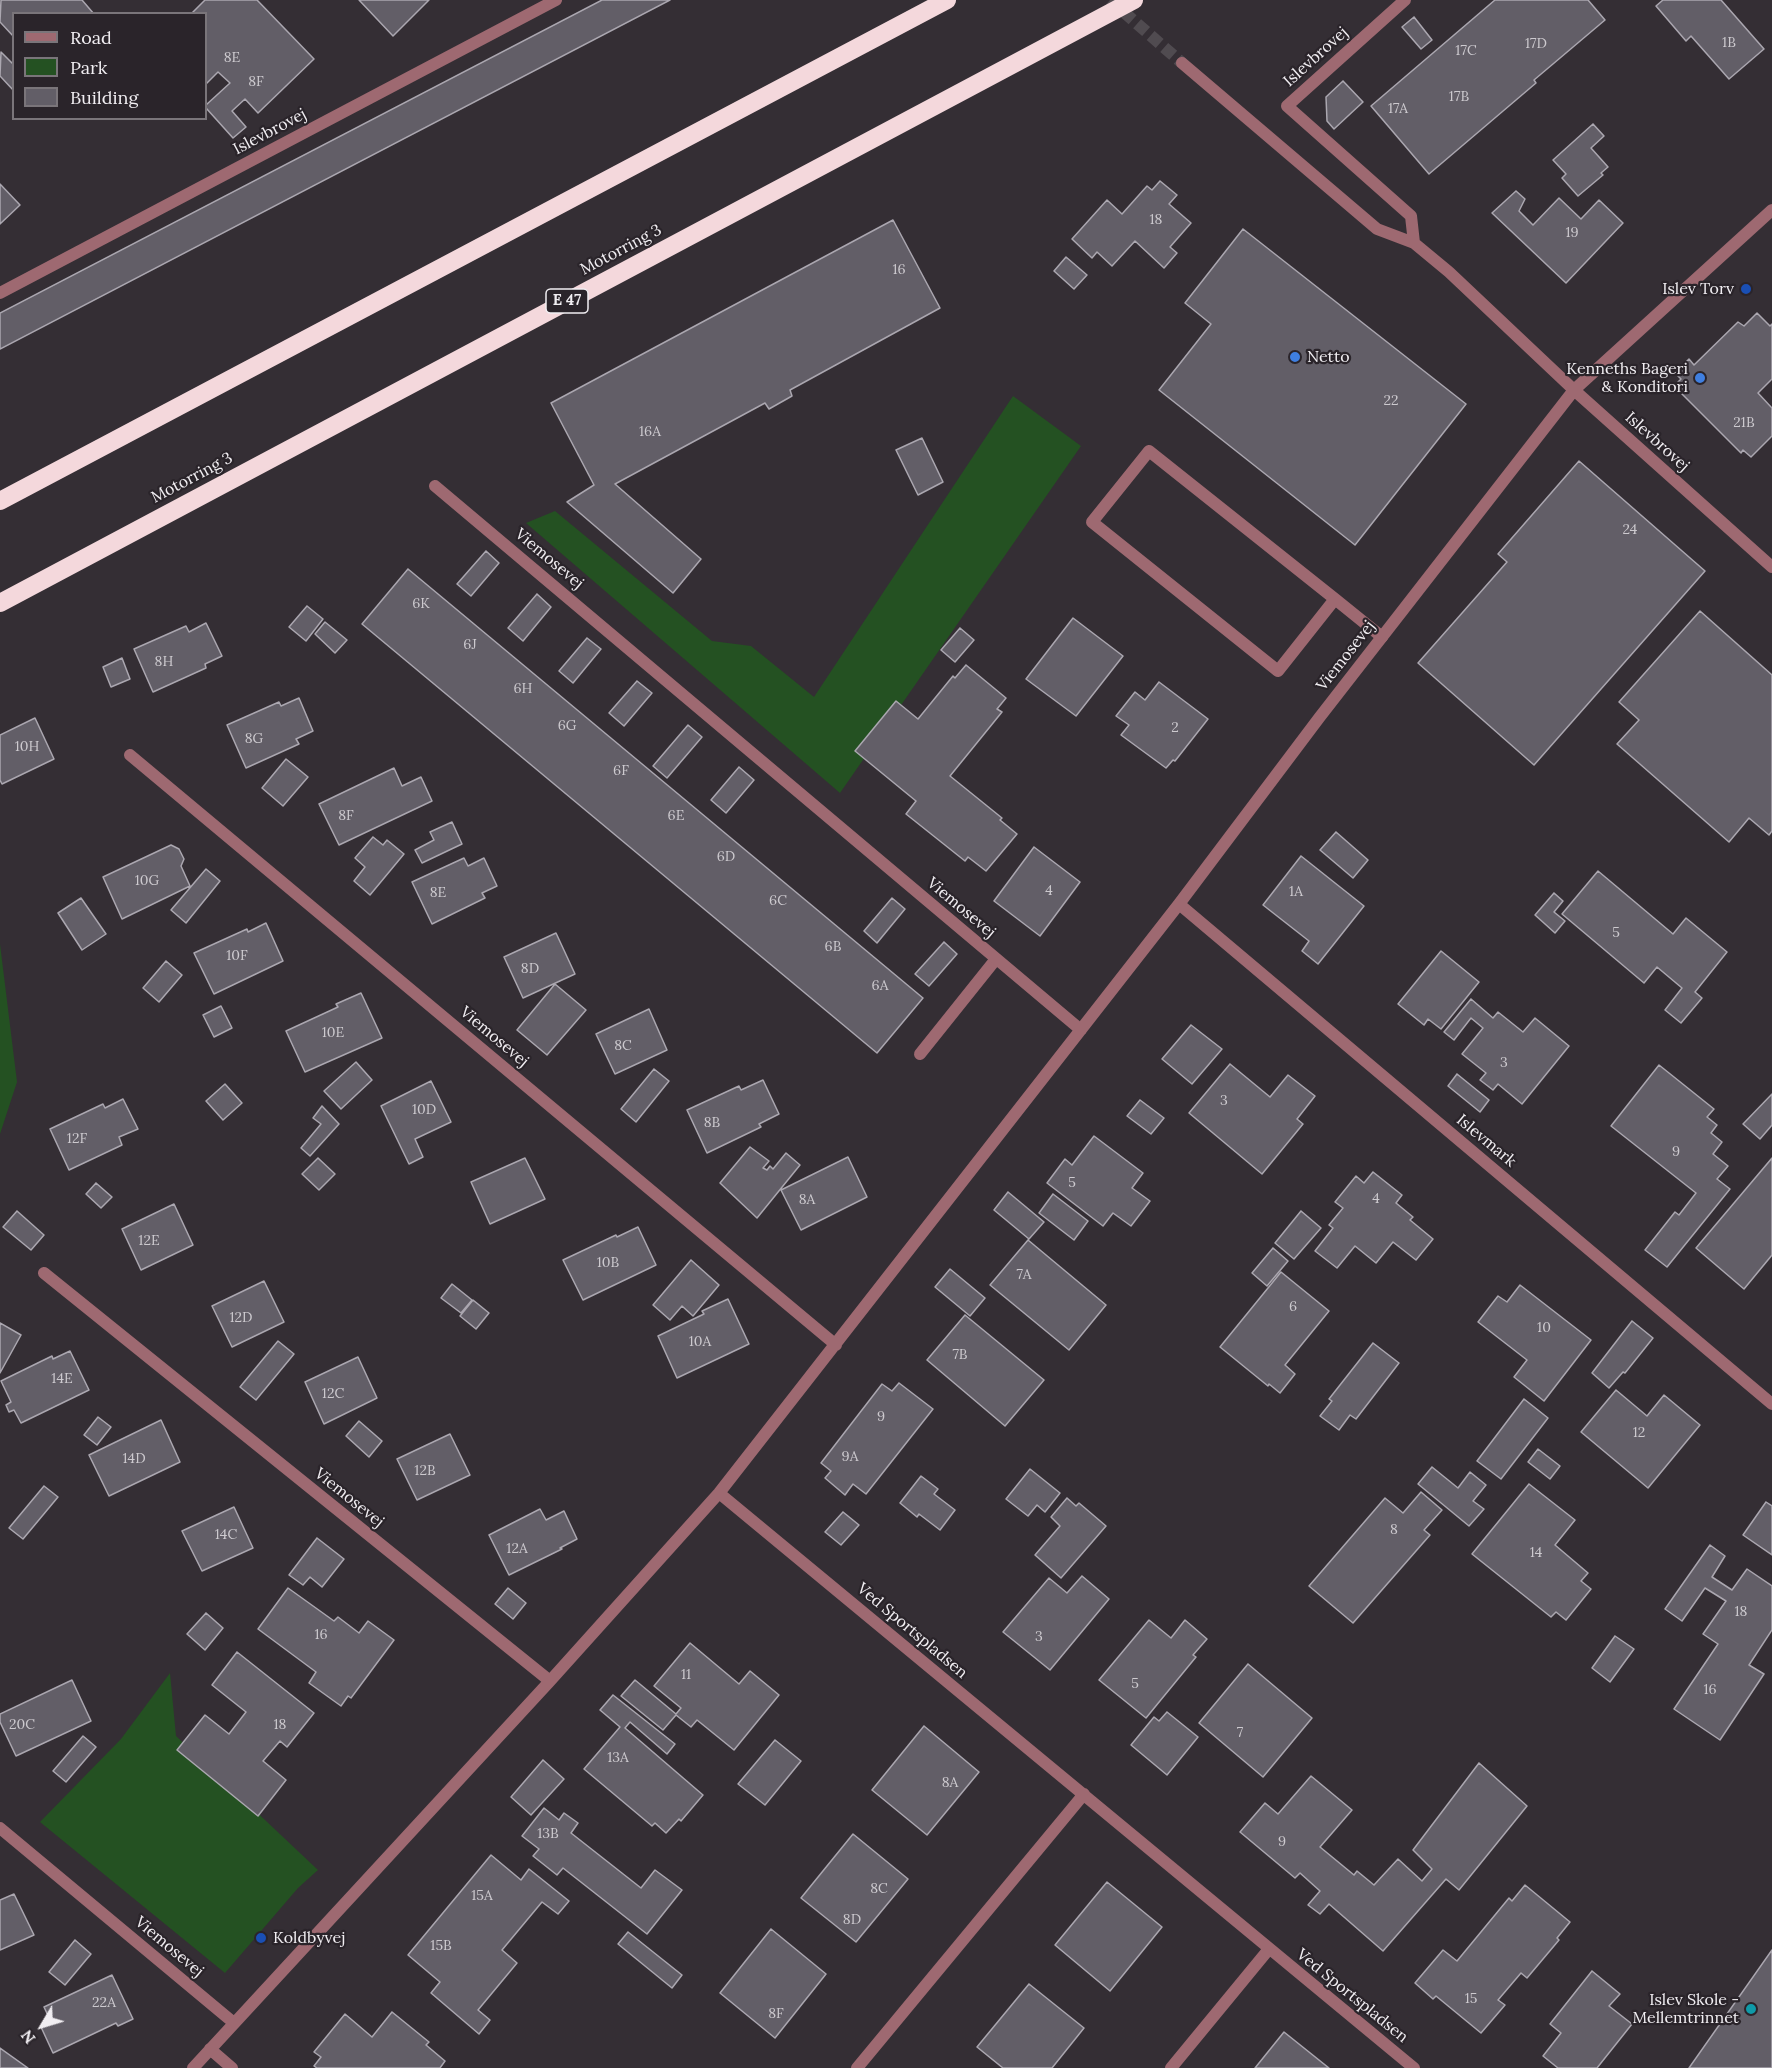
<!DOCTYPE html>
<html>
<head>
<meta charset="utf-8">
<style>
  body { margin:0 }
  #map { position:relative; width:1772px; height:2068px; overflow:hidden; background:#342e34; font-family:Lora,serif }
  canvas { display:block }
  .legend { position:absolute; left:12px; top:12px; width:195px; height:108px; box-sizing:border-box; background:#2a242a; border:2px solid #7a757a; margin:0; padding:8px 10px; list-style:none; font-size:18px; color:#f1eef2 }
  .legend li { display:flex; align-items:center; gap:12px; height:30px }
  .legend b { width:30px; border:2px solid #7a757a }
  .north { position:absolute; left:12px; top:1996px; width:60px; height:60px; -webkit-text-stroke:4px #2a242a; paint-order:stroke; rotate:232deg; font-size:16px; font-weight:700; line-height:24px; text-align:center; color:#f1eef2 }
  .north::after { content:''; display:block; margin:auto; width:21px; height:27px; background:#f1eef2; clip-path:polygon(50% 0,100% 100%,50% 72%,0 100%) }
</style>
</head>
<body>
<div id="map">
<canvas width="1772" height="2068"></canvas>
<ul class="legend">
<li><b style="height:8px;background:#9e6971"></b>Road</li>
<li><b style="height:16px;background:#245122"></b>Park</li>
<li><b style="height:16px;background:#625e67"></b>Building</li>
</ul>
<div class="north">N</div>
</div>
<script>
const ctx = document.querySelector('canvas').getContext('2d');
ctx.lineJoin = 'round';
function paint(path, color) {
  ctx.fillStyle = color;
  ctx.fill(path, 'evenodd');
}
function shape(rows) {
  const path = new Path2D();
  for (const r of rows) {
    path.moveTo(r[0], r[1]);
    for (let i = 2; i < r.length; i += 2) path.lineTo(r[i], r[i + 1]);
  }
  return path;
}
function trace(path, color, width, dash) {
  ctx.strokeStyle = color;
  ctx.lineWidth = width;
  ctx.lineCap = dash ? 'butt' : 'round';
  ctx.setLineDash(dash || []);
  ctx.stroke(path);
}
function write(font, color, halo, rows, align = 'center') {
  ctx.font = font + ' Lora,serif';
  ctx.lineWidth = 4.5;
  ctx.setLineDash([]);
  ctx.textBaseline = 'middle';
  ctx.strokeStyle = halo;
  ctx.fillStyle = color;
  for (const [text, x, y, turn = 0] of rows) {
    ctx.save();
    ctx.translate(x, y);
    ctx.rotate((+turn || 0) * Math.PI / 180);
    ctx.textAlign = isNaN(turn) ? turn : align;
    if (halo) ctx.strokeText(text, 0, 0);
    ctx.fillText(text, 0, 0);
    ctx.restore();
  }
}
paint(shape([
  [1013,396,1081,446,840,793,526,523,555,511,712,641,751,646,814,697],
  [0,944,17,1082,0,1134],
  [170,1673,176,1736,318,1870,298,1888,225,1973,40,1822,121,1739]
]), '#245122');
const building = shape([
  [1,0,82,0,94,14,14,14,14,37,0,22,1,0],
  [205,0,257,0,314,59,258,113,245,99,232,111,246,127,233,138,206,108,206,105,230,83,218,72,206,84,206,14,191,14,205,0],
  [359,0,429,0,393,36,359,0],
  [602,0,670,0,0,349,0,313,602,0],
  [1495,0,1588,0,1605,20,1534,80,1536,83,1429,174,1371,106,1495,0],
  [1663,0,1721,0,1764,49,1729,79,1691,36,1686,41,1656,6,1663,0],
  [1414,17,1432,40,1421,49,1402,27,1414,17],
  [1,52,14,65,14,91,0,76,1,52],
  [1343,81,1363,102,1334,129,1327,121,1326,97,1343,81],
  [1593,124,1604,136,1591,148,1608,167,1601,173,1603,175,1578,196,1562,178,1566,174,1553,160,1593,124],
  [1160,181,1177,195,1169,204,1191,223,1170,247,1177,253,1164,268,1135,241,1112,266,1097,252,1092,258,1072,239,1107,200,1122,214,1147,186,1152,190,1160,181],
  [0,184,20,205,0,224,0,184],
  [1516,191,1525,199,1519,211,1533,225,1559,198,1581,219,1599,200,1623,223,1566,283,1492,213,1516,191],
  [893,220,940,308,790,390,792,396,769,409,765,403,615,484,701,559,673,593,567,502,594,485,551,403,893,220],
  [1243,229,1466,404,1355,545,1159,390,1211,324,1185,303,1243,229],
  [1066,257,1087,275,1074,289,1054,271,1066,257],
  [1757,313,1770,326,1772,324,1772,379,1758,393,1772,408,1772,436,1751,457,1743,450,1741,453,1674,386,1681,379,1675,373,1689,359,1694,365,1738,322,1744,326,1757,313],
  [922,438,943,482,918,495,896,450,922,438],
  [1579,461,1705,571,1534,765,1418,663,1507,562,1498,554,1579,461],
  [486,551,499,563,471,596,457,584,486,551],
  [408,569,923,998,877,1053,362,624,408,569],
  [537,594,551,607,523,641,508,628,537,594],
  [307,606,323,619,306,641,289,627,307,606],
  [1700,611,1772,675,1772,831,1769,835,1749,818,1729,842,1617,744,1639,720,1619,702,1700,611],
  [1073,618,1123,656,1076,716,1026,679,1073,618],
  [325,622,347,640,335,653,315,634,325,622],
  [206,623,222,656,205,664,206,668,153,692,134,649,186,626,189,632,206,623],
  [960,628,974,640,955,662,941,650,960,628],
  [587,638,601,649,573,683,559,671,587,638],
  [122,658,130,679,111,687,103,667,122,658],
  [966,665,1006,698,997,709,1002,712,950,776,1002,818,1000,820,1017,834,986,871,968,857,965,861,906,814,916,801,855,751,896,701,918,719,953,676,955,678,966,665],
  [637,681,652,693,624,726,609,713,637,681],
  [1159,682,1208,719,1175,761,1173,760,1166,768,1121,735,1129,725,1116,716,1135,692,1145,700,1159,682],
  [299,698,313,731,296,739,299,744,246,768,227,725,279,702,281,706,299,698],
  [35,718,54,759,2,784,0,780,0,735,35,718],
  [688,725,702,737,667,778,653,766,688,725],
  [286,759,308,777,283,806,262,788,286,759],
  [739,767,754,780,726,813,711,800,739,767],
  [394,768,402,786,421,777,432,801,339,845,319,804,394,768],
  [452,822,462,844,422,863,415,850,434,840,430,832,452,822],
  [1336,832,1368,860,1353,878,1320,850,1336,832],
  [373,837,383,845,387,840,404,854,370,895,354,881,365,867,355,858,373,837],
  [171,845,179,849,184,859,181,866,190,886,122,919,103,877,171,845],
  [1034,847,1080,882,1040,936,994,901,1034,847],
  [1301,856,1364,906,1318,964,1302,951,1309,941,1263,905,1301,856],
  [464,858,468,866,484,858,497,886,482,893,485,898,432,924,412,882,464,858],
  [206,869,220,881,186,923,171,910,206,869],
  [1598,871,1673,934,1686,918,1727,952,1695,992,1702,998,1681,1023,1665,1010,1682,988,1657,967,1644,983,1562,914,1598,871],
  [1554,893,1563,901,1554,912,1565,921,1555,933,1535,915,1554,893],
  [81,898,106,934,82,950,58,913,81,898],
  [892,898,905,909,877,943,864,931,892,898],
  [266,923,283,961,214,994,194,953,247,929,248,932,266,923],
  [556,933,575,974,523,998,504,957,556,933],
  [944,942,957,954,929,986,915,974,944,942],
  [1441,951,1479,982,1441,1029,1428,1019,1424,1025,1398,1004,1441,951],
  [166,961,182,975,159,1002,143,988,166,961],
  [555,984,586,1010,547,1055,517,1030,555,984],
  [361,993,382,1038,305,1072,286,1031,338,1007,336,1004,361,993],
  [1471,999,1493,1018,1498,1012,1523,1032,1535,1018,1569,1046,1522,1104,1498,1084,1493,1090,1480,1080,1486,1073,1462,1054,1483,1028,1471,1018,1454,1040,1444,1032,1471,999],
  [221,1006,232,1028,214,1037,203,1015,221,1006],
  [649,1009,667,1050,615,1074,596,1034,649,1009],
  [1191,1025,1222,1049,1192,1084,1162,1059,1191,1025],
  [356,1062,372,1080,341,1109,324,1091,356,1062],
  [1230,1064,1270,1097,1288,1075,1315,1096,1297,1119,1303,1124,1262,1174,1189,1113,1230,1064],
  [1659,1065,1714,1109,1707,1117,1717,1125,1711,1133,1722,1142,1713,1154,1728,1166,1717,1179,1730,1189,1667,1267,1645,1250,1675,1212,1679,1215,1696,1193,1611,1126,1659,1065],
  [654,1069,669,1081,636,1122,621,1109,654,1069],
  [1457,1074,1489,1100,1480,1112,1448,1086,1457,1074],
  [763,1080,779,1114,759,1124,761,1127,707,1153,687,1110,739,1086,741,1090,763,1080],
  [431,1081,451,1122,415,1139,423,1157,409,1164,381,1106,431,1081],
  [225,1084,242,1103,223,1120,206,1101,225,1084],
  [1772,1094,1772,1125,1760,1139,1743,1124,1772,1094],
  [123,1099,138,1129,119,1137,122,1145,69,1170,50,1129,103,1104,105,1108,123,1099],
  [1140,1100,1164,1118,1151,1134,1127,1116,1140,1100],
  [322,1106,339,1124,310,1156,301,1148,321,1124,313,1118,322,1106],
  [1094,1136,1143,1173,1132,1188,1150,1201,1131,1226,1113,1213,1103,1226,1047,1183,1065,1159,1072,1165,1094,1136],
  [750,1147,769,1161,763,1168,767,1170,770,1166,773,1169,786,1153,800,1165,757,1218,720,1183,750,1147],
  [848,1157,867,1197,801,1230,781,1190,848,1157],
  [318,1158,335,1174,319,1190,302,1174,318,1158],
  [525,1158,545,1199,490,1224,471,1182,525,1158],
  [1772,1158,1772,1255,1744,1289,1696,1248,1772,1158],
  [1373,1172,1402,1195,1396,1203,1413,1217,1410,1220,1433,1239,1416,1260,1393,1242,1376,1263,1355,1246,1337,1268,1315,1251,1333,1228,1329,1225,1343,1208,1335,1202,1356,1176,1364,1183,1373,1172],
  [96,1183,112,1197,101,1208,86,1194,96,1183],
  [1008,1192,1044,1222,1029,1239,994,1210,1008,1192],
  [1053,1194,1088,1221,1074,1240,1039,1213,1053,1194],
  [174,1204,193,1245,141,1270,122,1229,174,1204],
  [17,1211,44,1235,31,1250,3,1227,17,1211],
  [1301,1211,1321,1228,1294,1259,1275,1243,1301,1211],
  [638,1227,656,1265,583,1300,563,1260,616,1235,617,1237,638,1227],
  [1028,1240,1106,1305,1069,1350,990,1285,1028,1240],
  [1273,1248,1288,1261,1267,1286,1252,1273,1273,1248],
  [691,1260,719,1285,693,1316,682,1306,670,1320,653,1305,691,1260],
  [950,1269,985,1298,970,1316,935,1287,950,1269],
  [1281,1272,1329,1311,1285,1365,1295,1374,1280,1393,1269,1384,1268,1386,1220,1347,1281,1272],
  [264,1281,284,1322,232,1347,212,1306,264,1281],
  [452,1284,472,1300,461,1313,441,1298,452,1284],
  [1520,1285,1591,1340,1544,1401,1514,1377,1527,1360,1478,1322,1498,1296,1507,1302,1520,1285],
  [728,1299,749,1344,677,1378,658,1336,704,1314,702,1311,728,1299],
  [473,1300,489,1313,476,1329,460,1316,473,1300],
  [965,1315,1044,1380,1005,1426,927,1360,965,1315],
  [1632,1321,1653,1338,1625,1373,1623,1372,1609,1388,1592,1373,1632,1321],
  [0,1323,21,1335,0,1373,0,1323],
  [278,1341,294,1354,256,1400,240,1387,278,1341],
  [1373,1343,1399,1363,1356,1419,1350,1415,1339,1430,1320,1416,1332,1401,1329,1399,1373,1343],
  [70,1351,89,1390,21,1423,14,1410,9,1412,6,1405,11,1402,1,1381,52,1356,53,1359,70,1351],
  [358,1357,377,1398,324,1424,305,1382,358,1357],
  [899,1383,933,1409,866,1494,853,1484,845,1495,825,1478,831,1471,821,1463,882,1384,892,1391,899,1383],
  [1616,1390,1647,1416,1664,1395,1700,1425,1648,1488,1581,1432,1616,1390],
  [1524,1399,1548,1418,1501,1479,1477,1461,1524,1399],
  [98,1417,111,1427,97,1445,84,1435,98,1417],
  [161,1420,180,1462,109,1496,89,1455,161,1420],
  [359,1421,382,1441,369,1457,346,1436,359,1421],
  [450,1434,470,1475,417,1500,397,1459,450,1434],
  [1538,1449,1560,1466,1550,1479,1528,1462,1538,1449],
  [1432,1467,1458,1488,1470,1472,1486,1485,1473,1501,1484,1509,1469,1526,1418,1484,1432,1467],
  [1030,1469,1060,1493,1045,1512,1037,1505,1028,1516,1006,1499,1030,1469],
  [921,1476,938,1489,934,1494,955,1510,940,1530,919,1514,917,1517,900,1503,921,1476],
  [1529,1484,1575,1520,1555,1545,1588,1573,1581,1581,1591,1589,1566,1620,1556,1612,1551,1617,1472,1554,1529,1484],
  [44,1486,58,1497,23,1539,9,1528,44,1486],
  [1421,1492,1442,1510,1424,1530,1430,1535,1353,1623,1309,1586,1385,1498,1403,1513,1421,1492],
  [1067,1498,1076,1506,1079,1503,1106,1526,1061,1578,1035,1555,1060,1526,1051,1517,1067,1498],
  [1766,1502,1772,1506,1772,1555,1743,1535,1766,1502],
  [234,1507,253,1548,202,1571,182,1531,234,1507],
  [540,1509,546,1520,564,1511,577,1539,560,1548,562,1549,509,1575,489,1535,540,1509],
  [843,1512,859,1525,841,1545,825,1532,843,1512],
  [317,1538,344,1559,322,1587,310,1577,303,1585,289,1575,317,1538],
  [1710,1545,1725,1556,1712,1577,1732,1590,1747,1569,1772,1586,1772,1630,1749,1665,1764,1674,1720,1740,1674,1709,1718,1644,1703,1634,1726,1601,1705,1588,1682,1621,1665,1609,1710,1545],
  [1082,1576,1109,1599,1050,1670,1003,1632,1049,1578,1067,1593,1082,1576],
  [288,1588,334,1621,338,1617,359,1633,368,1621,394,1640,351,1698,348,1696,341,1706,309,1683,316,1672,258,1629,288,1588],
  [508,1588,526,1603,513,1619,495,1604,508,1588],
  [206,1613,223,1628,205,1650,187,1634,206,1613],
  [1149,1620,1171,1638,1185,1620,1207,1639,1193,1655,1196,1657,1146,1718,1099,1680,1149,1620],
  [1615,1636,1634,1649,1610,1682,1592,1668,1615,1636],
  [690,1643,739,1684,750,1671,779,1695,734,1750,697,1720,691,1727,676,1715,663,1730,621,1696,635,1680,676,1714,681,1708,654,1686,690,1643],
  [237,1652,314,1713,287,1747,280,1741,263,1761,286,1780,258,1816,177,1750,205,1715,229,1734,246,1712,212,1685,237,1652],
  [1248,1664,1312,1718,1263,1777,1199,1723,1248,1664],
  [72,1680,91,1721,16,1756,0,1722,0,1714,72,1680],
  [613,1695,675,1744,667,1754,630,1722,625,1728,703,1795,681,1821,679,1819,666,1833,655,1823,652,1826,584,1769,620,1727,600,1710,613,1695],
  [1167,1712,1198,1737,1167,1775,1131,1745,1154,1717,1159,1721,1167,1712],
  [924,1726,979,1772,927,1835,872,1790,924,1726],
  [83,1736,96,1747,66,1782,53,1771,83,1736],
  [775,1740,801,1761,765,1805,738,1784,775,1740],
  [543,1760,564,1779,531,1815,511,1797,543,1760],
  [1479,1763,1527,1806,1459,1890,1446,1879,1383,1951,1329,1904,1320,1914,1308,1905,1320,1891,1300,1873,1295,1878,1240,1832,1265,1803,1278,1814,1311,1776,1352,1810,1320,1847,1354,1875,1357,1871,1374,1885,1398,1859,1422,1881,1432,1869,1413,1850,1479,1763],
  [544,1808,559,1820,564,1813,578,1823,571,1833,641,1888,655,1870,682,1890,647,1934,563,1868,557,1875,533,1856,539,1849,522,1836,544,1808],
  [853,1834,908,1879,856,1942,801,1898,853,1834],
  [491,1855,521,1880,529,1869,569,1901,558,1914,542,1902,502,1950,517,1963,478,2010,490,2020,479,2034,431,1993,440,1982,408,1955,491,1855],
  [1107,1882,1162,1927,1110,1991,1055,1945,1107,1882],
  [1525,1885,1570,1922,1557,1938,1559,1940,1527,1978,1521,1973,1498,2000,1505,2005,1481,2033,1436,1996,1433,1999,1415,1983,1443,1950,1457,1961,1509,1898,1512,1901,1525,1885],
  [14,1894,34,1935,0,1950,0,1900,14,1894],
  [771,1929,826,1974,775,2038,720,1993,771,1929],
  [628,1932,682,1975,672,1988,618,1944,628,1932],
  [75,1940,91,1954,65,1985,49,1972,75,1940],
  [1772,1950,1772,2068,1689,2068,1772,1950],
  [1592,1971,1620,1994,1609,2006,1632,2024,1597,2068,1558,2068,1543,2056,1561,2033,1550,2024,1592,1971],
  [112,1975,133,2019,118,2026,116,2023,53,2053,41,2027,51,2022,44,2007,112,1975],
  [1029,1984,1084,2028,1052,2068,1003,2068,977,2047,1029,1984],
  [392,2012,429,2042,426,2045,445,2061,440,2068,317,2068,314,2066,321,2057,314,2052,345,2014,372,2037,392,2012],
  [1284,2032,1329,2068,1255,2068,1284,2032],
  [0,2048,28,2068,0,2068,0,2048]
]);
paint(building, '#625e67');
trace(building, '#aba7b0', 1.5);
trace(shape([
  [1110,0,1182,63]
]), '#504b50', 12, [12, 6]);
trace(shape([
  [1335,599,1278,671,1092,522,1149,451,1335,599,1382,637],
  [920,1054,996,959]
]), '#9e6971', 12);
trace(shape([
  [1405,0,1287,106,1411,216,1414,243],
  [1182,63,1377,229,1414,243,1449,272,1574,390,1772,567],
  [0,293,556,0],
  [435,486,1081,1030],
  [130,755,836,1345],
  [1179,904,1772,1404],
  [44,1273,550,1681],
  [719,1493,1414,2068],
  [0,1828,234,2023],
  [210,2049,232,2068],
  [193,2068,550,1681,719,1493,1179,904,1319,718,1574,390,1772,210],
  [857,2068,1084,1794],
  [1171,2068,1269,1949]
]), '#9e6971', 12);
trace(shape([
  [0,501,947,0],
  [0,603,1134,0]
]), '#f4d8dc', 18);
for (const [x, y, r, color] of [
  [1746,289,6,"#1a4fb4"],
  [1295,357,6,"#3f7fe0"],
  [1700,378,6,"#3f7fe0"],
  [261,1938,6,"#1a4fb4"],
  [1751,2009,6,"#0f9aa8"]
]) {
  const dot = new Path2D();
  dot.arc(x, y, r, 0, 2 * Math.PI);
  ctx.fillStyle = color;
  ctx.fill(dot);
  trace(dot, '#2a242a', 2);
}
write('14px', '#cdcacf', null, [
  ["1B",1729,43],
  ["17D",1536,44],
  ["17C",1466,51],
  ["8E",232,58],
  ["8F",256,82],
  ["17B",1459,97],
  ["17A",1398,109],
  ["18",1156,220],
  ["19",1572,233],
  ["16",899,270],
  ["22",1391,401],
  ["21B",1744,423],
  ["16A",650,432],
  ["24",1630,530],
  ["6K",421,604],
  ["6J",470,645],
  ["8H",164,662],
  ["6H",523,689],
  ["6G",567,726],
  ["2",1175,728],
  ["8G",254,739],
  ["10H",27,747],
  ["6F",621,771],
  ["8F",346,816],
  ["6E",676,816],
  ["6D",726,857],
  ["10G",147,881],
  ["4",1049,891],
  ["1A",1296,892],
  ["8E",438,893],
  ["6C",778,901],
  ["5",1616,933],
  ["6B",833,947],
  ["10F",237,956],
  ["8D",530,969],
  ["6A",880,986],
  ["10E",333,1033],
  ["8C",623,1046],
  ["3",1504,1063],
  ["3",1224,1101],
  ["10D",424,1110],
  ["8B",712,1123],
  ["12F",77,1139],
  ["9",1676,1152],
  ["5",1072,1183],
  ["4",1376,1199],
  ["8A",807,1200],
  ["12E",149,1241],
  ["10B",608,1263],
  ["7A",1024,1275],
  ["6",1293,1307],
  ["12D",241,1318],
  ["10",1544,1328],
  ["10A",700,1342],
  ["7B",960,1355],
  ["14E",62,1379],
  ["12C",333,1394],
  ["9",881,1417],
  ["12",1639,1433],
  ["9A",850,1457],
  ["14D",134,1459],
  ["12B",425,1471],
  ["8",1394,1530],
  ["14C",226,1535],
  ["12A",517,1549],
  ["14",1536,1553],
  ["18",1741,1612],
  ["16",321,1635],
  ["3",1039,1637],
  ["11",686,1675],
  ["5",1135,1684],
  ["16",1710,1690],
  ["20C",22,1725],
  ["18",280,1725],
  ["7",1240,1733],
  ["13A",618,1758],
  ["8A",950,1783],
  ["13B",548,1834],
  ["9",1282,1842],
  ["8C",879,1889],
  ["15A",482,1896],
  ["8D",852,1920],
  ["15B",441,1946],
  ["15",1471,1999],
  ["22A",104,2003],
  ["8F",776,2014]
]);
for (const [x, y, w] of [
  [567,301,42]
]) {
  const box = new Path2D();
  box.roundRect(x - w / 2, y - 12, w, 24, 4.5);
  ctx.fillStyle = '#2a242a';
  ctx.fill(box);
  trace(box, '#f1eef2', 1.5);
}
write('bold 15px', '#f1eef2', null, [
  ["E 47",567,301]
]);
write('16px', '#f1eef2', '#2a242a', [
  ["Islevbrovej",1316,57,-42],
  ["Islevbrovej",270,132,-28],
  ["Motorring 3",621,250,-28],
  ["Islevbrovej",1657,442,42],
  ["Motorring 3",192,478,-28],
  ["Viemosevej",549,559,40],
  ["Viemosevej",1346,656,-52],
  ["Viemosevej",961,908,40],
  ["Viemosevej",494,1037,40],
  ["Islevmark",1486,1141,40],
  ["Viemosevej",349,1498,39],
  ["Ved Sportspladsen",912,1631,40],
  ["Viemosevej",169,1947,40],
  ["Ved Sportspladsen",1352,1996,39]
]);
write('16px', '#f1eef2', '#2a242a', [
  ["Islev Torv",1734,289],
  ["Netto",1307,357,"left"],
  ["Kenneths Bageri",1688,369],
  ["& Konditori",1688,387],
  ["Koldbyvej",273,1938,"left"],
  ["Islev Skole -",1739,2000],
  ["Mellemtrinnet",1739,2018]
], 'right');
</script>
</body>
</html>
